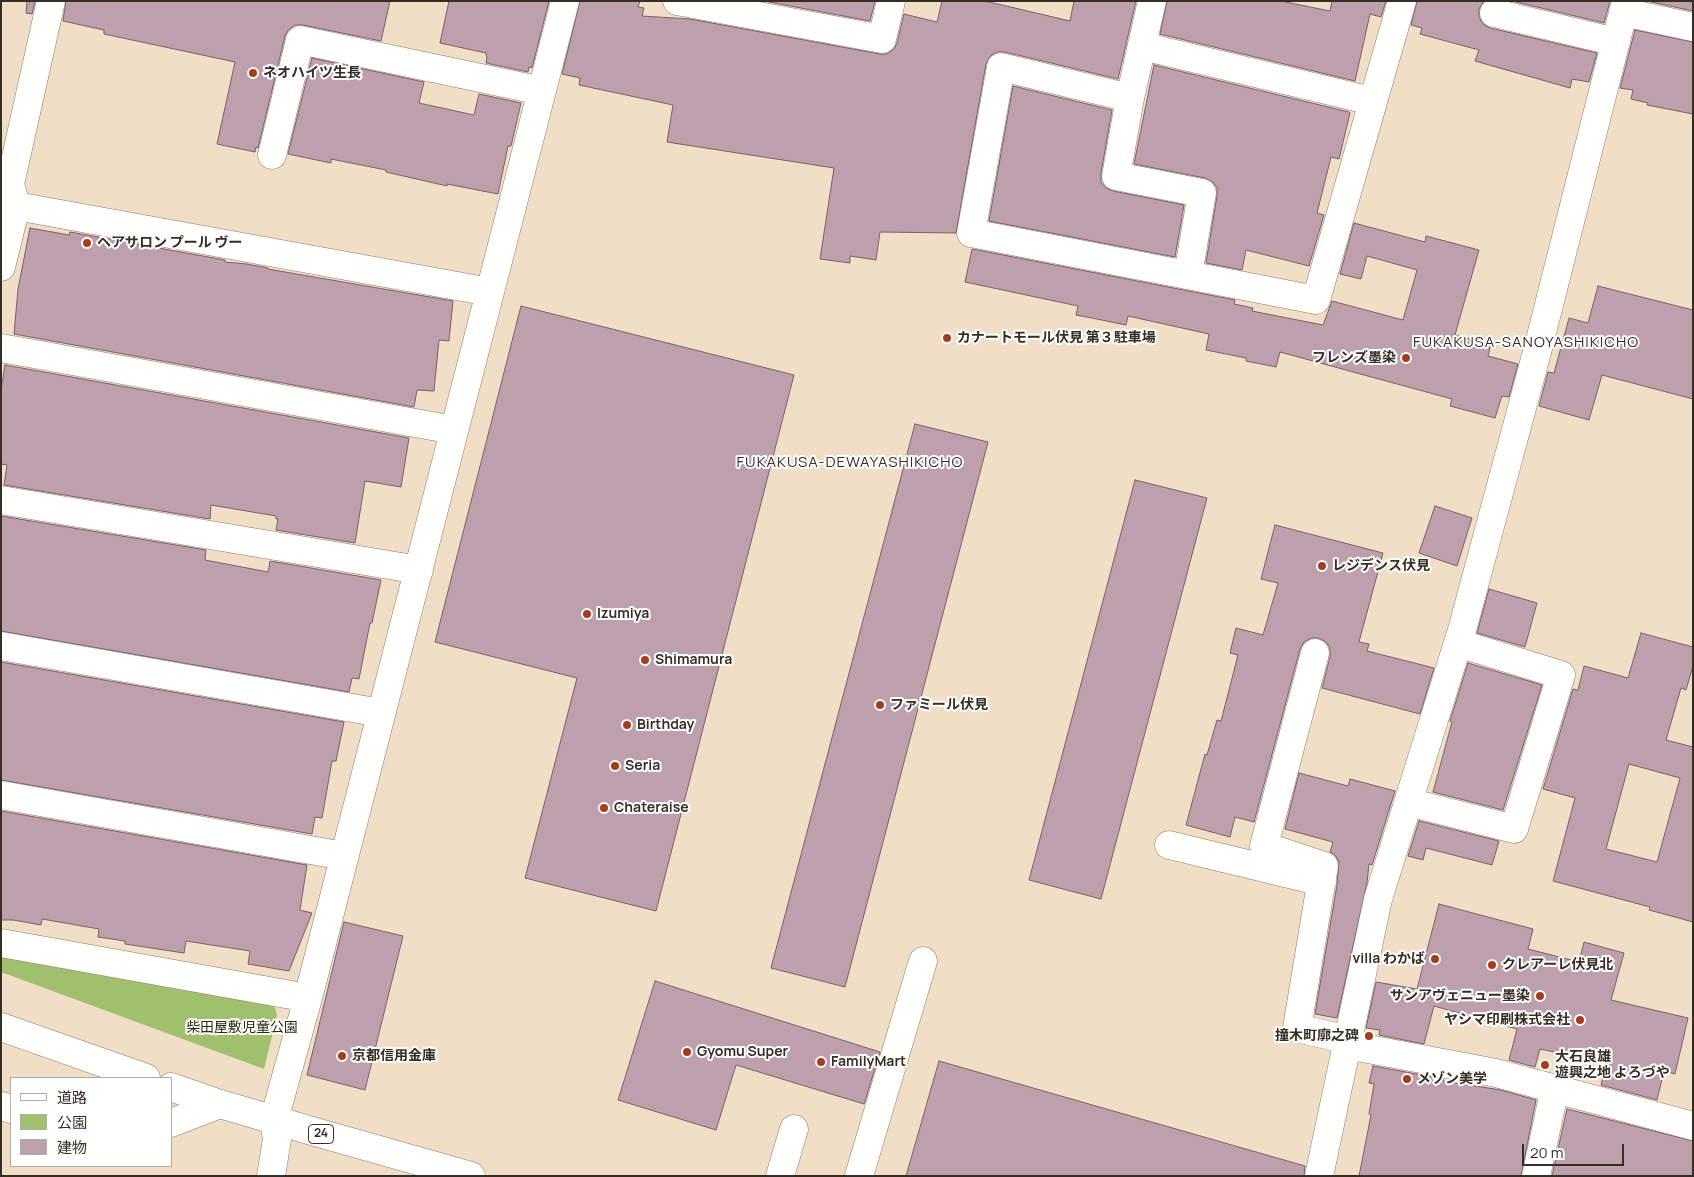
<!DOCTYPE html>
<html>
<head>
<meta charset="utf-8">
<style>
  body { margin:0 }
  #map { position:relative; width:1694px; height:1177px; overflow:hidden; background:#f1dec6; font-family:Manrope,"Noto Sans JP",sans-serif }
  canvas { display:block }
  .frame { position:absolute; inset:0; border:2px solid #352e25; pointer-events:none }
  .legend { position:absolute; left:10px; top:1077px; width:162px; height:90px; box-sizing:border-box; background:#fff; border:1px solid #aeaba8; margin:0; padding:6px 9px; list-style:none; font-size:15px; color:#352e25 }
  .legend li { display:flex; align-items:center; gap:10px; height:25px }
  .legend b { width:25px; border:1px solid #aeaba8 }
  .scale { position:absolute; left:1522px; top:1144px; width:102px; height:22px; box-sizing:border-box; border:2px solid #352e25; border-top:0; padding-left:6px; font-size:15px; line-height:18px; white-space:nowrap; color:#352e25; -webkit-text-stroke:4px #fff; paint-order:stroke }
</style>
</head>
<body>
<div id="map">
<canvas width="1694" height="1177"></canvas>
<div class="frame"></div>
<ul class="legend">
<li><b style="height:6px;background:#fff"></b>道路</li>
<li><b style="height:14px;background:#a1c06e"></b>公園</li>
<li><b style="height:14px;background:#bda0ab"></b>建物</li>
</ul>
<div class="scale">20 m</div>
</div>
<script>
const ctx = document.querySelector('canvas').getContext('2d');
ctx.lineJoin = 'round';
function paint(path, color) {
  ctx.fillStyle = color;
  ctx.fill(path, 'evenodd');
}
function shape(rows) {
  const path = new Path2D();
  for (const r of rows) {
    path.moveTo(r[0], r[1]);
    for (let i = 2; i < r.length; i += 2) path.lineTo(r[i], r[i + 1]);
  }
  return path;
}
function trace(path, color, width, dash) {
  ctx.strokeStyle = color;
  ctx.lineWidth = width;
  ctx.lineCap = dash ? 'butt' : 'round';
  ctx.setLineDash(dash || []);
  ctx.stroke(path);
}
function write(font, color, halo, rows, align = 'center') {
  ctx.font = font + ' Manrope,"Noto Sans JP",sans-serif';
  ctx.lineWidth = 4;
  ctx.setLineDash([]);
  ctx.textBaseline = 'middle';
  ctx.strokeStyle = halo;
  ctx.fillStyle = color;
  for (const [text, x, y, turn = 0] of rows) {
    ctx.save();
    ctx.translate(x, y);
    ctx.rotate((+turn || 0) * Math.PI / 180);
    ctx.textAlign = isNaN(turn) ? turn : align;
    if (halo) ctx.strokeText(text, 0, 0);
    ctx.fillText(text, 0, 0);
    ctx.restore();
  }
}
paint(shape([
  [1,950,270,1002,275,1008,277,1015,264,1069,1,972]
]), '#a1c06e');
const building = shape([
  [27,1,35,1,32,14,26,13,27,1],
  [66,1,390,1,381,41,303,25,295,25,288,30,285,36,258,148,256,147,255,152,217,144,235,62,104,34,104,30,63,21,66,1],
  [449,1,549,1,532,68,529,67,528,72,486,63,487,56,486,55,486,53,440,43,449,1],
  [580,1,640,1,638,7,644,8,642,16,690,19,880,54,887,54,894,49,897,43,904,14,937,22,942,1,985,1,1070,21,1074,1,1136,1,1118,79,1005,52,997,52,990,56,986,64,956,233,880,232,876,260,850,256,850,263,820,259,834,168,667,142,673,105,579,85,580,78,562,74,580,1],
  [764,1,875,1,870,21,764,1],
  [1167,1,1281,1,1330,11,1332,1,1386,1,1381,17,1370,14,1355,81,1160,34,1167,1],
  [1417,1,1484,1,1479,9,1479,17,1483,24,1490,28,1597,53,1589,82,1572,79,1570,88,1475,61,1479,50,1420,34,1422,28,1411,25,1417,1],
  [1512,1,1610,1,1604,23,1512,1],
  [1647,1,1693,1,1693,11,1647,1],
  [1635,30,1693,42,1693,114,1647,105,1648,103,1631,99,1633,90,1620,88,1635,30],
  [312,58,424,82,419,103,474,115,479,94,521,103,511,146,508,146,498,194,447,184,447,186,386,172,386,170,331,159,331,163,288,154,312,58],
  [1154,65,1349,112,1350,113,1339,159,1331,157,1317,213,1324,215,1309,266,1246,250,1242,270,1206,263,1217,196,1217,188,1213,182,1205,178,1134,164,1154,65],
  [1013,86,1112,110,1101,173,1101,182,1106,188,1113,191,1184,205,1175,257,989,221,1013,86],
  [1354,223,1425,242,1426,236,1479,250,1455,335,1491,344,1488,356,1518,364,1509,397,1502,396,1495,418,1450,406,1452,399,1280,352,1276,367,1246,361,1246,358,1206,350,1209,334,1128,316,1126,325,1092,318,1076,315,1078,306,965,282,972,249,1235,300,1234,304,1253,308,1252,311,1323,325,1332,301,1403,320,1417,270,1367,256,1361,279,1340,274,1354,223],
  [30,228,69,235,70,232,225,260,225,262,247,264,268,268,268,269,453,301,449,341,439,340,434,391,417,390,414,407,14,334,18,289,30,228],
  [1598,286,1693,310,1693,399,1602,375,1589,420,1539,406,1548,372,1554,373,1569,318,1588,323,1598,286],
  [521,306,794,375,656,911,525,878,577,678,435,642,521,306],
  [5,365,409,438,401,487,365,481,355,543,276,530,278,519,276,519,276,516,211,505,210,519,4,485,7,465,1,464,1,390,5,365],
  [915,424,988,442,845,987,771,968,915,424],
  [1135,480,1207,498,1101,899,1029,880,1135,480],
  [1435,506,1472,518,1457,566,1419,553,1435,506],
  [1,516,206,550,205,560,268,572,270,561,381,580,372,623,370,623,359,679,352,678,349,692,1,631,1,516],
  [1275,525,1383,553,1359,642,1369,644,1367,651,1434,668,1420,714,1322,688,1330,657,1330,648,1326,642,1319,638,1311,638,1304,642,1300,649,1254,822,1235,817,1230,837,1186,825,1205,754,1207,755,1217,720,1221,721,1238,655,1230,653,1236,628,1263,635,1278,583,1261,579,1275,525],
  [1489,589,1537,603,1525,647,1477,633,1489,589],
  [1641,633,1693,647,1693,666,1686,690,1681,688,1666,740,1693,747,1693,922,1649,910,1650,907,1553,881,1575,798,1543,789,1573,689,1578,690,1584,666,1628,678,1641,633],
  [1629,764,1680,778,1657,862,1606,849,1629,764],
  [1,662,344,722,336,761,332,761,322,818,315,817,312,834,1,780,1,662],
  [1468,663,1542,685,1503,810,1433,792,1452,722,1450,721,1468,663],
  [1299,773,1348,786,1350,779,1395,791,1372,865,1369,864,1367,883,1337,1018,1315,1014,1337,885,1339,862,1335,855,1330,852,1333,842,1285,829,1299,773],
  [1,811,307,865,300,910,312,913,289,971,248,964,250,951,186,941,184,953,125,944,125,941,98,937,99,929,42,919,41,925,13,920,1,920,1,811],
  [1419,821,1499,841,1492,865,1426,848,1423,860,1408,856,1419,821],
  [1439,904,1533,929,1528,949,1579,962,1584,942,1624,953,1611,1000,1688,1018,1675,1074,1664,1071,1657,1100,1601,1085,1606,1063,1540,1049,1535,1067,1509,1060,1517,1029,1434,1006,1424,1044,1379,1035,1380,1030,1366,1028,1376,982,1417,989,1439,904],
  [344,922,403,936,365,1090,307,1075,344,922],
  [655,981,880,1052,864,1104,736,1065,716,1130,618,1100,655,981],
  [939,1061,1305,1166,1304,1176,906,1176,939,1061],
  [1373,1066,1444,1079,1443,1081,1501,1090,1536,1100,1521,1176,1359,1176,1371,1115,1369,1114,1374,1084,1369,1083,1373,1066],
  [1567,1109,1693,1141,1693,1176,1552,1176,1567,1109]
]);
paint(building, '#bda0ab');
trace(building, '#7a5f6a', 1);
const minor = shape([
  [677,1,882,39,891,1],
  [1152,1,1130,98,1116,176,1202,193,1188,275],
  [1623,12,1693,27],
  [1494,13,1616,42],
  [1142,46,1372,101],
  [1130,98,1001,67,971,233,1316,300,1402,1],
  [272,155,300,40,542,91],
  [16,206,490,292],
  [1,267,16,206,10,184,51,1],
  [1,348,454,430],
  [1,500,419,570],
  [1,646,381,713],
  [1315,653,1264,846,1324,866,1297,1028,1348,1040],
  [1,795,344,856],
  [1408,802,1514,829,1561,675,1458,643],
  [1169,845,1322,882],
  [1,943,308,998],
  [1347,1045,1496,1073,1693,1126],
  [1,1106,11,1109],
  [171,1123,220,1104],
  [271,1176,277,1139,274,1120,308,998,565,1],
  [780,1176,794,1129],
  [859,1176,923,961],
  [1319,1176,1378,899,1462,630,1537,352,1626,1],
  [1536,1176,1555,1088]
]);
const highway = shape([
  [1,1027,146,1078],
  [171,1087,220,1104,319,1133,471,1176]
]);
trace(minor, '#8d7c66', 29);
trace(highway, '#8d7c66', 29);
trace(minor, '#fff', 28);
trace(highway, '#fff', 28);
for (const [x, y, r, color] of [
  [253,73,5,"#a43e1a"],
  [87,243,5,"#a43e1a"],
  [947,338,5,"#a43e1a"],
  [1406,358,5,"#a43e1a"],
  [1322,566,5,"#a43e1a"],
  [587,614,5,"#a43e1a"],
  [645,660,5,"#a43e1a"],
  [880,705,5,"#a43e1a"],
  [627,725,5,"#a43e1a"],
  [615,766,5,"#a43e1a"],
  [604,808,5,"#a43e1a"],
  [1435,959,5,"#a43e1a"],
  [1492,965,5,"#a43e1a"],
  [1540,996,5,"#a43e1a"],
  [1580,1020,5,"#a43e1a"],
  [1369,1036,5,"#a43e1a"],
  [687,1052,5,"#a43e1a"],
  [342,1056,5,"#a43e1a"],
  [821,1062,5,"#a43e1a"],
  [1545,1065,5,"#a43e1a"],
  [1407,1079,5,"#a43e1a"]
]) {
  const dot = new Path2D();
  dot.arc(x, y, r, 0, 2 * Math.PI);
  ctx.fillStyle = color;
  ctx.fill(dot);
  trace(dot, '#fff', 2);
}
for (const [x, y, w] of [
  [321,1134,25]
]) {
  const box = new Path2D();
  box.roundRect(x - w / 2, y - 9.5, w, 19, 4);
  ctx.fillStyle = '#fff';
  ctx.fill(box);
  trace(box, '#352e25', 1);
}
write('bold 12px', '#352e25', null, [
  ["24",321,1134]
]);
write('bold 14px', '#352e25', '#fff', [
  ["ネオハイツ生長",263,73],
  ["ヘアサロン プール ヴー",97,243],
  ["カナートモール伏見 第３駐車場",957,338],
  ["フレンズ墨染",1396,358,"right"],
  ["レジデンス伏見",1332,566],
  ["Izumiya",597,614],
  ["Shimamura",655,660],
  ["ファミール伏見",890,705],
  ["Birthday",637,725],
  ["Seria",625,766],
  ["Chateraise",614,808],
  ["villa わかば",1425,959,"right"],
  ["クレアーレ伏見北",1502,965],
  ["サンアヴェニュー墨染",1530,996,"right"],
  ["ヤシマ印刷株式会社",1570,1020,"right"],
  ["撞木町廓之碑",1359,1036,"right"],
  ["Gyomu Super",697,1052],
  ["京都信用金庫",352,1056],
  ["大石良雄",1555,1057],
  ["遊興之地 よろづや",1555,1073],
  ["FamilyMart",831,1062],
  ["メゾン美学",1417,1079]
], 'left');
write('14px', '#23300b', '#fff', [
  ["柴田屋敷児童公園",242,1028]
]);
ctx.letterSpacing = '1px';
write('15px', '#352e25', '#fff', [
  ["FUKAKUSA-SANOYASHIKICHO",1526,343],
  ["FUKAKUSA-DEWAYASHIKICHO",850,463]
]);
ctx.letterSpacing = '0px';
</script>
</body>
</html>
